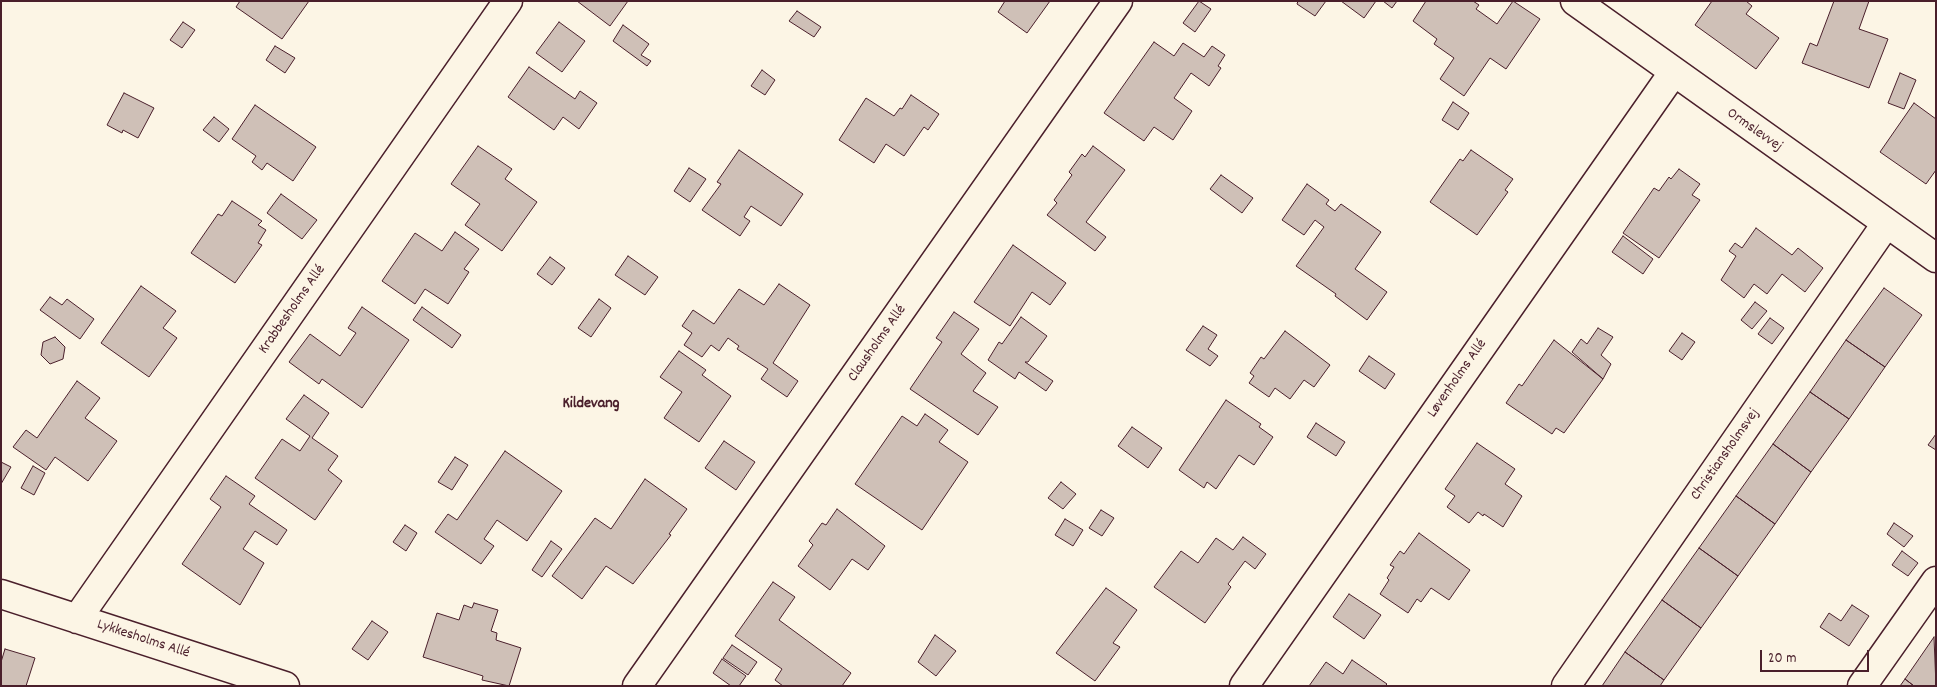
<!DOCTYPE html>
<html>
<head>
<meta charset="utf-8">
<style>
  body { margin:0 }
  #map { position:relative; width:1937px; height:687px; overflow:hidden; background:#fcf5e5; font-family:Dekko,sans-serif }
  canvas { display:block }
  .frame { position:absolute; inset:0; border:2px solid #4a1f2b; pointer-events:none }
  .scale { position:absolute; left:1760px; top:650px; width:109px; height:22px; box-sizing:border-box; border:2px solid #4a1f2b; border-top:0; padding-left:6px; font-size:15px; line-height:18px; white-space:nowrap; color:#4a1f2b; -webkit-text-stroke:4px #fcf5e5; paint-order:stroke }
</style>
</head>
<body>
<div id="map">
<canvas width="1937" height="687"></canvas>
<div class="frame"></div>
<div class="scale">20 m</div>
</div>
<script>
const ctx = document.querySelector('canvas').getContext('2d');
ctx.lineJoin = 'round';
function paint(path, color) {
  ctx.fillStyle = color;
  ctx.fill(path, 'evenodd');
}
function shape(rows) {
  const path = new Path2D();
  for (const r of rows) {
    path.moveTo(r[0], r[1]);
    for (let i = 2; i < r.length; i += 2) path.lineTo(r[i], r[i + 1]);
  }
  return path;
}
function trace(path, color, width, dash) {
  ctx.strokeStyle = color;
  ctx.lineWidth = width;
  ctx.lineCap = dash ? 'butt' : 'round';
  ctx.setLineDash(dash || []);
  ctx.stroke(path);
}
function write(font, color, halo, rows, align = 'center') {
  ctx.font = font + ' Dekko,sans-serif';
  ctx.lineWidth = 4;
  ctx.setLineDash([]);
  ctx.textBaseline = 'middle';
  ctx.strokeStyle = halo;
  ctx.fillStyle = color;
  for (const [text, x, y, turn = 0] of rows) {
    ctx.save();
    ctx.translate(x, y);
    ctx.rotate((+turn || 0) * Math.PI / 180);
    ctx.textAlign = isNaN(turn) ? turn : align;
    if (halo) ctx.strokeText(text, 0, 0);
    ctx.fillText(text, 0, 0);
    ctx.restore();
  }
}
const building = shape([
  [240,1,309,1,282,39,236,7,240,1],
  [577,1,628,1,610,26,577,1],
  [1005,1,1050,1,1027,33,998,12,1005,1],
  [1199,1,1211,9,1195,32,1183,23,1199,1],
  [1298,1,1326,1,1315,16,1297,4,1298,1],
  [1341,1,1376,1,1364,18,1341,1],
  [1383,1,1397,1,1392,8,1383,1],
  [1426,1,1473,1,1479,5,1476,9,1497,24,1513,1,1540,19,1506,69,1490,58,1464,96,1440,79,1454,58,1434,44,1437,39,1413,21,1426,1],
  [1712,1,1746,1,1752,6,1746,14,1779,38,1756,69,1695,25,1712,1],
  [1834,1,1869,1,1859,29,1888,39,1869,88,1802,63,1810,43,1817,46,1834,1],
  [797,11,821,27,814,37,789,21,797,11],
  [183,22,195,30,182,48,170,40,183,22],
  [559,22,585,41,562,72,536,53,559,22],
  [623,25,649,44,641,55,651,61,647,66,613,41,623,25],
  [1154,42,1174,56,1183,43,1204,57,1212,46,1225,55,1218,66,1221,68,1209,86,1191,73,1174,98,1192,111,1173,140,1154,127,1144,141,1104,113,1154,42],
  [275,46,295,58,285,73,266,60,275,46],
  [529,67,575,99,580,91,597,103,579,129,563,117,554,130,508,97,529,67],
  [762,70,775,80,765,95,751,86,762,70],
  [1900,73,1916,80,1904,109,1888,103,1900,73],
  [124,93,154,108,138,138,123,130,122,133,107,125,124,93],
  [911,95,939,114,928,130,924,127,904,156,886,144,874,163,839,140,866,98,894,116,900,108,902,109,911,95],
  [1453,102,1469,113,1458,130,1442,120,1453,102],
  [1914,103,1936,119,1936,170,1926,184,1880,152,1914,103],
  [255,105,316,147,293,181,267,163,262,170,252,162,256,156,232,139,255,105],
  [214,117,229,129,219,142,203,130,214,117],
  [478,146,512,169,505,179,537,202,502,251,465,225,480,204,451,184,478,146],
  [1093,146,1125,170,1086,222,1106,237,1095,251,1047,215,1057,203,1054,200,1072,175,1069,172,1082,154,1085,157,1093,146],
  [739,150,803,194,781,226,751,206,744,217,750,221,740,236,702,210,721,184,717,182,739,150],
  [1471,150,1513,179,1505,190,1508,192,1477,235,1430,202,1460,159,1463,161,1471,150],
  [689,168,706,179,690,202,674,191,689,168],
  [1679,169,1700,184,1692,195,1700,200,1659,258,1623,233,1654,188,1659,191,1669,177,1671,179,1679,169],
  [1221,175,1253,198,1242,213,1210,189,1221,175],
  [1307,184,1329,200,1326,204,1335,211,1341,204,1381,232,1355,269,1387,292,1367,320,1335,296,1336,294,1296,266,1324,227,1315,220,1304,235,1282,220,1307,184],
  [281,194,317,220,302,239,267,213,281,194],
  [232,201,262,221,258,225,266,230,258,243,262,245,235,283,191,253,218,214,222,216,232,201],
  [1756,228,1792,255,1798,248,1823,268,1805,292,1782,274,1767,294,1754,284,1744,298,1721,280,1736,256,1729,251,1735,243,1742,248,1756,228],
  [455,232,479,249,464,269,469,272,448,304,425,289,415,304,382,281,415,233,442,251,455,232],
  [1623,236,1653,259,1643,274,1612,252,1623,236],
  [1013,245,1066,283,1050,305,1032,292,1010,326,974,302,1013,245],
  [628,256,658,277,645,295,615,275,628,256],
  [550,257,565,268,552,285,537,274,550,257],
  [779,284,810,305,773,363,798,381,787,397,761,379,768,369,737,349,739,346,728,338,719,351,711,345,702,357,684,345,692,333,682,326,693,310,714,324,739,289,764,305,779,284],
  [141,286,176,311,163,328,177,338,149,377,101,343,141,286],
  [1884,288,1922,315,1885,367,1846,340,1884,288],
  [50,297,62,305,67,299,94,319,80,339,40,310,50,297],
  [599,299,611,308,591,337,578,328,599,299],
  [1755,302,1767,311,1752,329,1741,320,1755,302],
  [362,307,409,340,362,408,322,379,319,384,289,362,310,334,340,356,356,333,348,328,362,307],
  [422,307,461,335,452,348,413,320,422,307],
  [954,312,979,329,961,354,986,373,973,391,998,407,978,435,910,389,942,342,936,338,954,312],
  [1021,317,1047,336,1028,362,1025,362,1053,381,1046,391,1019,372,1015,379,988,360,999,342,1002,344,1021,317],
  [1770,318,1784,328,1772,344,1758,334,1770,318],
  [1203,326,1217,335,1208,349,1218,356,1210,366,1186,350,1203,326],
  [1598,328,1613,337,1601,355,1611,364,1603,379,1572,352,1581,339,1587,344,1598,328],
  [1285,331,1330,365,1314,387,1304,380,1290,399,1275,388,1269,397,1249,383,1254,376,1250,373,1261,357,1264,359,1285,331],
  [1682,333,1695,342,1682,360,1669,351,1682,333],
  [55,337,65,347,63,359,50,364,41,355,43,342,55,337],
  [1554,340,1603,379,1564,433,1556,428,1552,434,1506,403,1519,384,1522,386,1554,340],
  [1846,340,1885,367,1849,419,1810,392,1846,340],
  [679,351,706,370,702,375,731,396,699,442,664,418,682,392,660,377,679,351],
  [1369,356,1395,374,1385,389,1359,371,1369,356],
  [77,381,100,398,85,418,117,441,88,481,55,457,46,470,13,447,26,430,37,438,77,381],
  [1810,392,1849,419,1811,472,1773,444,1810,392],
  [304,395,329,413,312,438,338,456,328,470,342,481,315,520,255,478,282,439,300,451,310,436,286,419,304,395],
  [1226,400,1261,424,1259,427,1273,437,1254,465,1239,455,1216,489,1207,482,1204,488,1179,470,1226,400],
  [925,414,948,430,939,442,968,462,922,530,855,484,902,416,917,426,925,414],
  [1316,423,1345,442,1336,456,1307,437,1316,423],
  [1132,427,1162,448,1148,468,1118,446,1132,427],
  [1936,434,1936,450,1928,445,1936,434],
  [724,441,755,462,736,490,705,468,724,441],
  [1477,443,1515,469,1505,484,1522,496,1503,527,1484,514,1483,516,1478,512,1469,523,1447,507,1455,496,1445,489,1477,443],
  [1773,444,1811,472,1775,524,1736,496,1773,444],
  [505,451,562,491,527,541,497,520,484,539,494,546,481,564,435,532,448,514,457,520,505,451],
  [455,457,468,465,452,490,438,482,455,457],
  [1,462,11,467,1,484,1,462],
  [33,466,45,473,34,495,21,488,33,466],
  [226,476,255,496,249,504,287,530,277,545,255,531,243,549,264,563,240,605,182,564,221,507,210,499,226,476],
  [645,479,687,509,669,534,671,535,633,584,606,566,582,599,552,576,595,518,611,529,645,479],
  [1061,482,1076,494,1063,509,1048,498,1061,482],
  [1736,496,1775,524,1738,576,1699,548,1736,496],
  [837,509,885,546,868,570,852,559,830,590,798,566,813,545,809,541,822,523,826,525,837,509],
  [1101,510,1114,518,1102,536,1089,528,1101,510],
  [1065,519,1083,530,1073,546,1055,535,1065,519],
  [1894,523,1913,536,1904,547,1887,534,1894,523],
  [405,525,417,533,406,551,393,542,405,525],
  [1419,533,1470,570,1449,600,1431,588,1421,602,1417,599,1408,613,1380,594,1389,580,1387,578,1394,567,1390,565,1400,551,1404,554,1419,533],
  [1243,537,1266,554,1255,569,1245,561,1228,584,1231,587,1205,623,1154,587,1181,551,1198,563,1216,538,1233,550,1243,537],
  [551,541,562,549,542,577,532,570,551,541],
  [1699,548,1738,576,1701,628,1662,600,1699,548],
  [1902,551,1918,563,1908,576,1892,565,1902,551],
  [773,582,795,597,779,620,851,673,842,686,783,686,775,680,782,669,735,636,773,582],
  [1106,588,1137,610,1113,643,1120,647,1095,681,1056,653,1106,588],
  [1349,594,1381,615,1364,639,1333,617,1349,594],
  [1662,600,1701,628,1664,680,1625,652,1662,600],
  [474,603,498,610,491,631,497,633,496,640,521,648,509,686,482,680,483,676,423,657,437,613,459,620,464,605,472,608,474,603],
  [1852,605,1869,616,1849,646,1820,627,1829,613,1841,621,1852,605],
  [372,621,388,632,368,660,352,649,372,621],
  [935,635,956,651,936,676,918,662,935,635],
  [1934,637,1936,686,1914,686,1905,679,1934,637],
  [732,645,757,662,748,675,723,658,732,645],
  [5,649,35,658,26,686,1,686,1,662,5,649],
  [1625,652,1664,680,1660,686,1602,686,1625,652],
  [722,659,746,676,739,686,731,686,713,673,722,659],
  [1352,660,1387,684,1385,686,1309,686,1326,662,1343,674,1352,660],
  [1905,679,1914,686,1900,686,1905,679]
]);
paint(building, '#cfc0b7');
trace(building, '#4a1f2b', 1);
const minor = shape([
  [1575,1,1936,258],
  [1,594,285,686],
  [77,619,508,1],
  [637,686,1118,1],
  [1244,686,1673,73],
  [1566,686,1886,224],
  [1862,686,1936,581]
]);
trace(minor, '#4a1f2b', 31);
trace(minor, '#fcf5e5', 28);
write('15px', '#4a1f2b', '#fcf5e5', [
  ["Ormslevvej",1754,131,35],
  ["Krabbesholms Allé",293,310,-55],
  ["Clausholms Allé",878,344,-55],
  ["Løvenholms Allé",1458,379,-55],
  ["Christiansholmsvej",1726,455,-55],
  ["Lykkesholms Allé",143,640,18]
]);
write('bold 16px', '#4a1f2b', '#fcf5e5', [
  ["Kildevang",591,405]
]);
</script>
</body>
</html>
